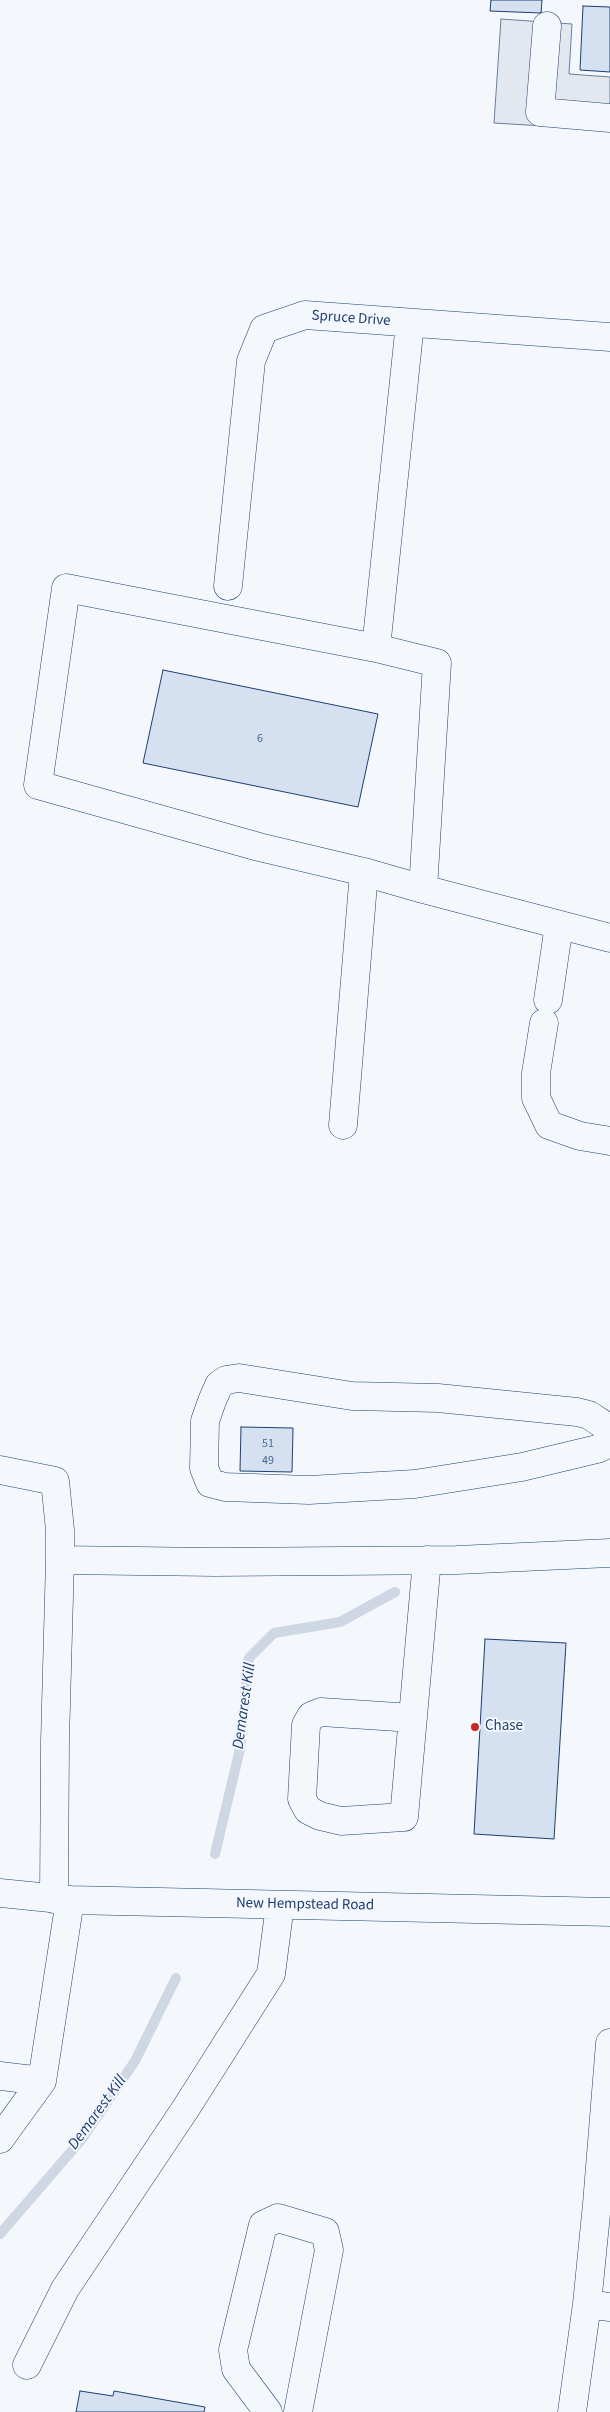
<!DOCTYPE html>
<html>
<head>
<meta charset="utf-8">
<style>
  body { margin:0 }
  canvas { display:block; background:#f4f7fb }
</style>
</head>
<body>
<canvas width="610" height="2412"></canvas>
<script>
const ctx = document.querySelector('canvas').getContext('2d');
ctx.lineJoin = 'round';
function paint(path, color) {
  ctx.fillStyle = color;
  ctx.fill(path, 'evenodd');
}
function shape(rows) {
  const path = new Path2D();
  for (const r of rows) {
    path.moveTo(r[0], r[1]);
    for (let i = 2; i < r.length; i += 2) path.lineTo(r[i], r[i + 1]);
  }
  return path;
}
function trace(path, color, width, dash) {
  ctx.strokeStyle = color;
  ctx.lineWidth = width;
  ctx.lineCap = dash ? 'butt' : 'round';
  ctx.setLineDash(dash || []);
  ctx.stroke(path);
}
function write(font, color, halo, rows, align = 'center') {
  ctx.font = font + ' "Source Sans 3",sans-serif';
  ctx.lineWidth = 4;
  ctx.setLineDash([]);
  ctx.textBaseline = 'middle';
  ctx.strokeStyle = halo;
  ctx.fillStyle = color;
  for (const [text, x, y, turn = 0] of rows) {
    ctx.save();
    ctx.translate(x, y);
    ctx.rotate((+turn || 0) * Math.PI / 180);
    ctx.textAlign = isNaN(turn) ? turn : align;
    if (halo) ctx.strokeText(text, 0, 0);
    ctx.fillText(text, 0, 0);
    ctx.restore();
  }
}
const parking = shape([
  [501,19,572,24,569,74,610,77,610,130,494,123,501,19]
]);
paint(parking, '#e3e8f0');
trace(parking, '#687fa3', 1);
trace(shape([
  [215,1854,240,1749,249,1658,274,1633,340,1622,395,1592],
  [0,2234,82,2139,135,2061,176,1978]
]), '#cfd7e4', 10);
const building = shape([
  [491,0,542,0,541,13,490,11,491,0],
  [583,6,610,7,610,72,580,70,583,6],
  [163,670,378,714,358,807,143,763,163,670],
  [241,1427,293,1428,292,1472,240,1471,241,1427],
  [485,1639,566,1643,554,1839,474,1834,485,1639],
  [80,2391,113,2396,114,2391,205,2407,204,2412,76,2412,80,2391]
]);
paint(building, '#d5e0f0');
trace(building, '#1d3f73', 1);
const minor = shape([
  [547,26,540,112,610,118],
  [228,586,251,361,264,329,305,315,610,337],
  [376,648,410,323],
  [423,889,437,663,376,648,66,588,38,785,259,847,364,872,423,889,610,938],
  [548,1000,559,925],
  [544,1023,536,1073,536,1098,549,1125,580,1136,610,1141],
  [343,1125,364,872],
  [610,1429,589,1415,577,1412,438,1398,352,1396,239,1378,226,1380,219,1385,212,1401,205,1421,204,1468,210,1483,225,1487,309,1490,415,1484,522,1467,597,1449,610,1443],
  [0,1470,55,1481,60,1530,60,1560,55,1741,54,1899],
  [60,1560,215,1562,341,1561,457,1560,610,1553],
  [413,1718,321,1712,311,1716,306,1725,302,1799,308,1810,320,1816,341,1821,404,1817,427,1560],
  [0,1893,70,1900,610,1912],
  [0,2076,42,2081,70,1900],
  [0,2139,42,2081],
  [587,2304,610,2307],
  [27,2365,65,2289,186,2108,271,1974,280,1905],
  [268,2412,236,2369,233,2350,263,2225,278,2218,325,2232,329,2250,298,2412],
  [572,2412,587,2304,597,2204,610,2043]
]);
trace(minor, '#1d3f73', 29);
trace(minor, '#f4f7fb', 28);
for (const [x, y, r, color] of [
  [475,1727,5,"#c62828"]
]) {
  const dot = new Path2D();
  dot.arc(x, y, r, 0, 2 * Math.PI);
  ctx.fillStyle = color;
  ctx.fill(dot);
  trace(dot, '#f4f7fb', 2);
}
write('12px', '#4b6792', null, [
  ["6",260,739],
  ["51",268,1444],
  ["49",268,1461]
]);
write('15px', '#1d3f73', '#f4f7fb', [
  ["Spruce Drive",351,319,4],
  ["New Hempstead Road",305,1905,1]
]);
write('15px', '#1d3f73', '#f4f7fb', [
  ["Chase",485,1727]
], 'left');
write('italic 16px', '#1d3f73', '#f4f7fb', [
  ["Demarest Kill",245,1706,-82],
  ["Demarest Kill",98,2113,-54]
]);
</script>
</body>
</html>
